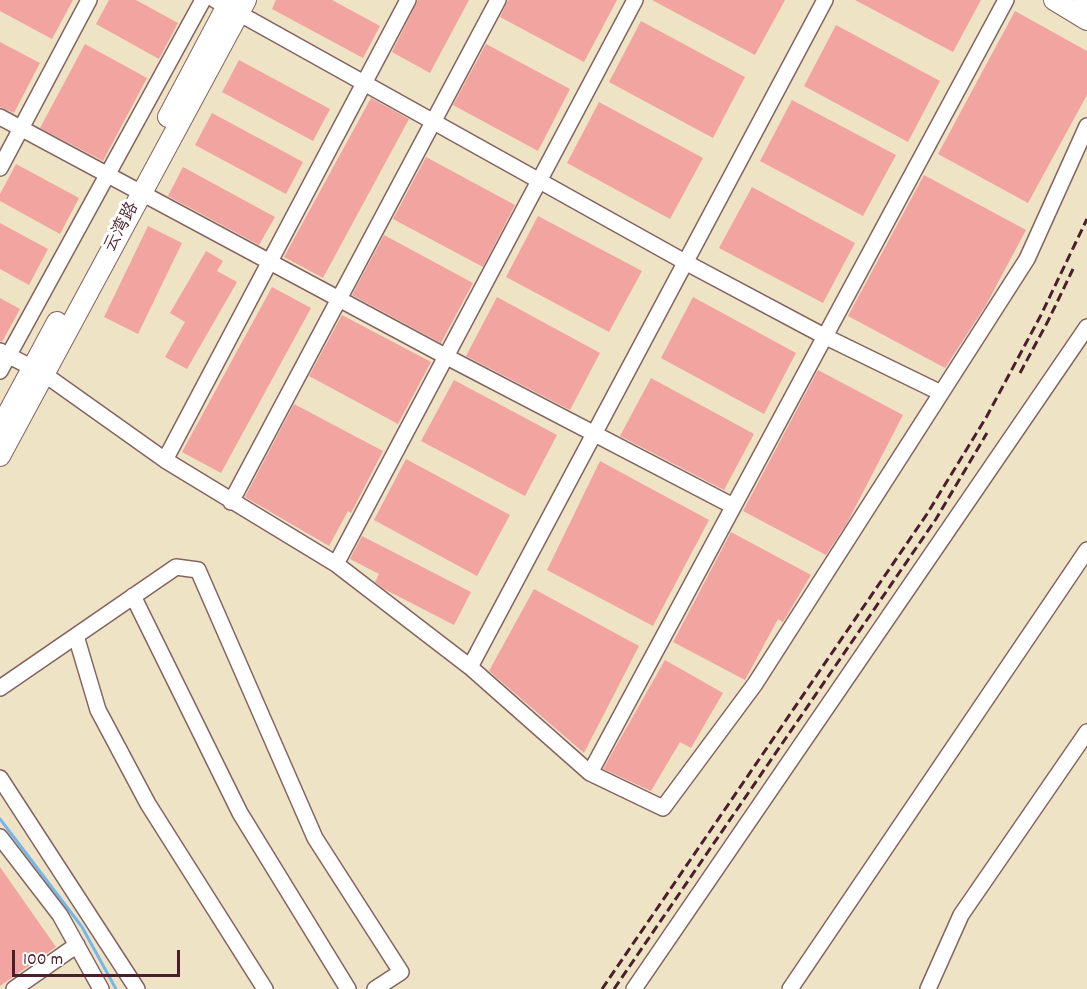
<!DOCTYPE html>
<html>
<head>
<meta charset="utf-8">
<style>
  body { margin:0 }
  #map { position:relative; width:1087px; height:989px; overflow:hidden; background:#efe3c6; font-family:Dekko,sans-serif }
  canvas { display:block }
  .scale { position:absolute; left:12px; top:950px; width:168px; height:27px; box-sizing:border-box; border:3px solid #4a1f2b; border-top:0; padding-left:8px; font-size:18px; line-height:21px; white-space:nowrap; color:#4a1f2b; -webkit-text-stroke:4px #fff; paint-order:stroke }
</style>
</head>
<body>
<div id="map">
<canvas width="1087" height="989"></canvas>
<div class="scale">100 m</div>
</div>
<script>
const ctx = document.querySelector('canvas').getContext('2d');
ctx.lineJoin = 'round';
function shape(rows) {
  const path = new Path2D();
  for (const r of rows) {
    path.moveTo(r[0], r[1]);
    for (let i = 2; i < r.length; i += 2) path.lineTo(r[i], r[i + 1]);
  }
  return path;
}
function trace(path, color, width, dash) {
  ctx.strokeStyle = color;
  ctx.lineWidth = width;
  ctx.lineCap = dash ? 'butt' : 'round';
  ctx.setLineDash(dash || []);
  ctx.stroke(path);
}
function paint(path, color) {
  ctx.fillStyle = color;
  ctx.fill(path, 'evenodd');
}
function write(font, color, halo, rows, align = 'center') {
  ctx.font = font + ' Dekko,"LXGW WenKai TC",sans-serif';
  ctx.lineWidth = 6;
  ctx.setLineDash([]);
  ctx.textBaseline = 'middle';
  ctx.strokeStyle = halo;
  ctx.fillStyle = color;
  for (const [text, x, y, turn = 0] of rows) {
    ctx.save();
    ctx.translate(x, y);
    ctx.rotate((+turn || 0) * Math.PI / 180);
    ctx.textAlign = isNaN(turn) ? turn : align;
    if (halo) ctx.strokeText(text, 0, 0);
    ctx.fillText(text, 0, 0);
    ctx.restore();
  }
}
trace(shape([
  [0,819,82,927,116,989]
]), '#76b7eb', 3);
paint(shape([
  [0,0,73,0,52,39,0,11],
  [109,0,136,0,178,23,159,59,96,24],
  [276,0,332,0,380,26,363,58,272,9],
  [418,0,469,0,430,73,392,52],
  [508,0,617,0,584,62,500,17],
  [652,0,785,0,755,55],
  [855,0,981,0,953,52],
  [1015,11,1087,51,1087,95,1028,203,938,154],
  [641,21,745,77,713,138,609,82],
  [836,25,940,81,908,142,804,86],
  [0,42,40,63,14,113,0,107],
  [85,44,147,78,103,161,40,128],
  [486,44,570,89,538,151,453,105],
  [239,60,330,109,313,141,222,92],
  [371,98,409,119,323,278,284,257],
  [792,100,896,155,863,216,760,161],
  [599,102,703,158,670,219,567,163],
  [212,113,303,162,286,194,195,145],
  [426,157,515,205,483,267,393,219],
  [16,164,79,198,60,234,0,201,0,194],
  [183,167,275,217,259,245,168,196],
  [924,175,1026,230,986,305,945,368,848,316],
  [752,187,855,243,823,303,719,248],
  [538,216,642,271,609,332,506,277],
  [0,223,48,249,29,285,0,269],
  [148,226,182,243,138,334,104,317],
  [384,235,473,283,441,343,352,295],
  [206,251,223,261,217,271,237,282,187,369,165,357,185,322,170,313],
  [272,287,311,308,221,473,182,452],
  [497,297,600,353,570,410,466,356],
  [693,297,796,353,764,414,661,358],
  [0,298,20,309,2,342,0,341],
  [342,315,431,362,398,424,309,376],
  [818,370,903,415,847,523,826,555,743,511],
  [651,378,754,434,724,490,620,436],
  [454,380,557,435,525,496,421,441],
  [294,404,383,451,351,513,348,511,329,546,245,497],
  [406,459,510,515,477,576,374,520],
  [600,461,709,520,653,626,547,570],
  [731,532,811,575,783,622,778,619,745,680,673,642],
  [362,536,471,592,454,625,384,589,375,582,379,574,350,559],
  [534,589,639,646,584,753,489,671],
  [665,660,723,693,691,748,680,742,651,791,603,769],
  [0,867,56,947,0,986]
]), '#f2a4a0');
const minor = shape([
  [215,0,685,262,824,336,941,393],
  [0,117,447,357,733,506],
  [0,168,89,0],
  [0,351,44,374,165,460,336,564,470,667,590,773,1006,0],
  [0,371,203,0],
  [165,460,408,0],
  [231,502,498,0],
  [336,564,635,0],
  [133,596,240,813,348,989],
  [76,636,98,710,148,804,265,989],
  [470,667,825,0],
  [0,688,176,567,198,570,315,838,401,972,375,989],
  [590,773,663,808,755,684,1027,259,1087,126],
  [0,778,137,989],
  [0,837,60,915,101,989],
  [14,989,77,945],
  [634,989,1087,327],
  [790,989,1087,550],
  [928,989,961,915,1087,732]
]);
const major = shape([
  [1054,0,1087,20],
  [1084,0,1087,2],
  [168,117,230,0],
  [0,428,57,322],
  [0,456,246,0]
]);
trace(minor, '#846461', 18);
trace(major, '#846461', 22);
trace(minor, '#fff', 15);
trace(major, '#fff', 20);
trace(shape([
  [1020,373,1048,321,1073,269],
  [602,989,927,514,987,416,1041,315,1087,219],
  [614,989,936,519,987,433]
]), '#4a1f2b', 3, [9, 4.5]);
write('18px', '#4a1f2b', '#fff', [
  ["云湾路",123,228,-62]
]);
</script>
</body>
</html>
